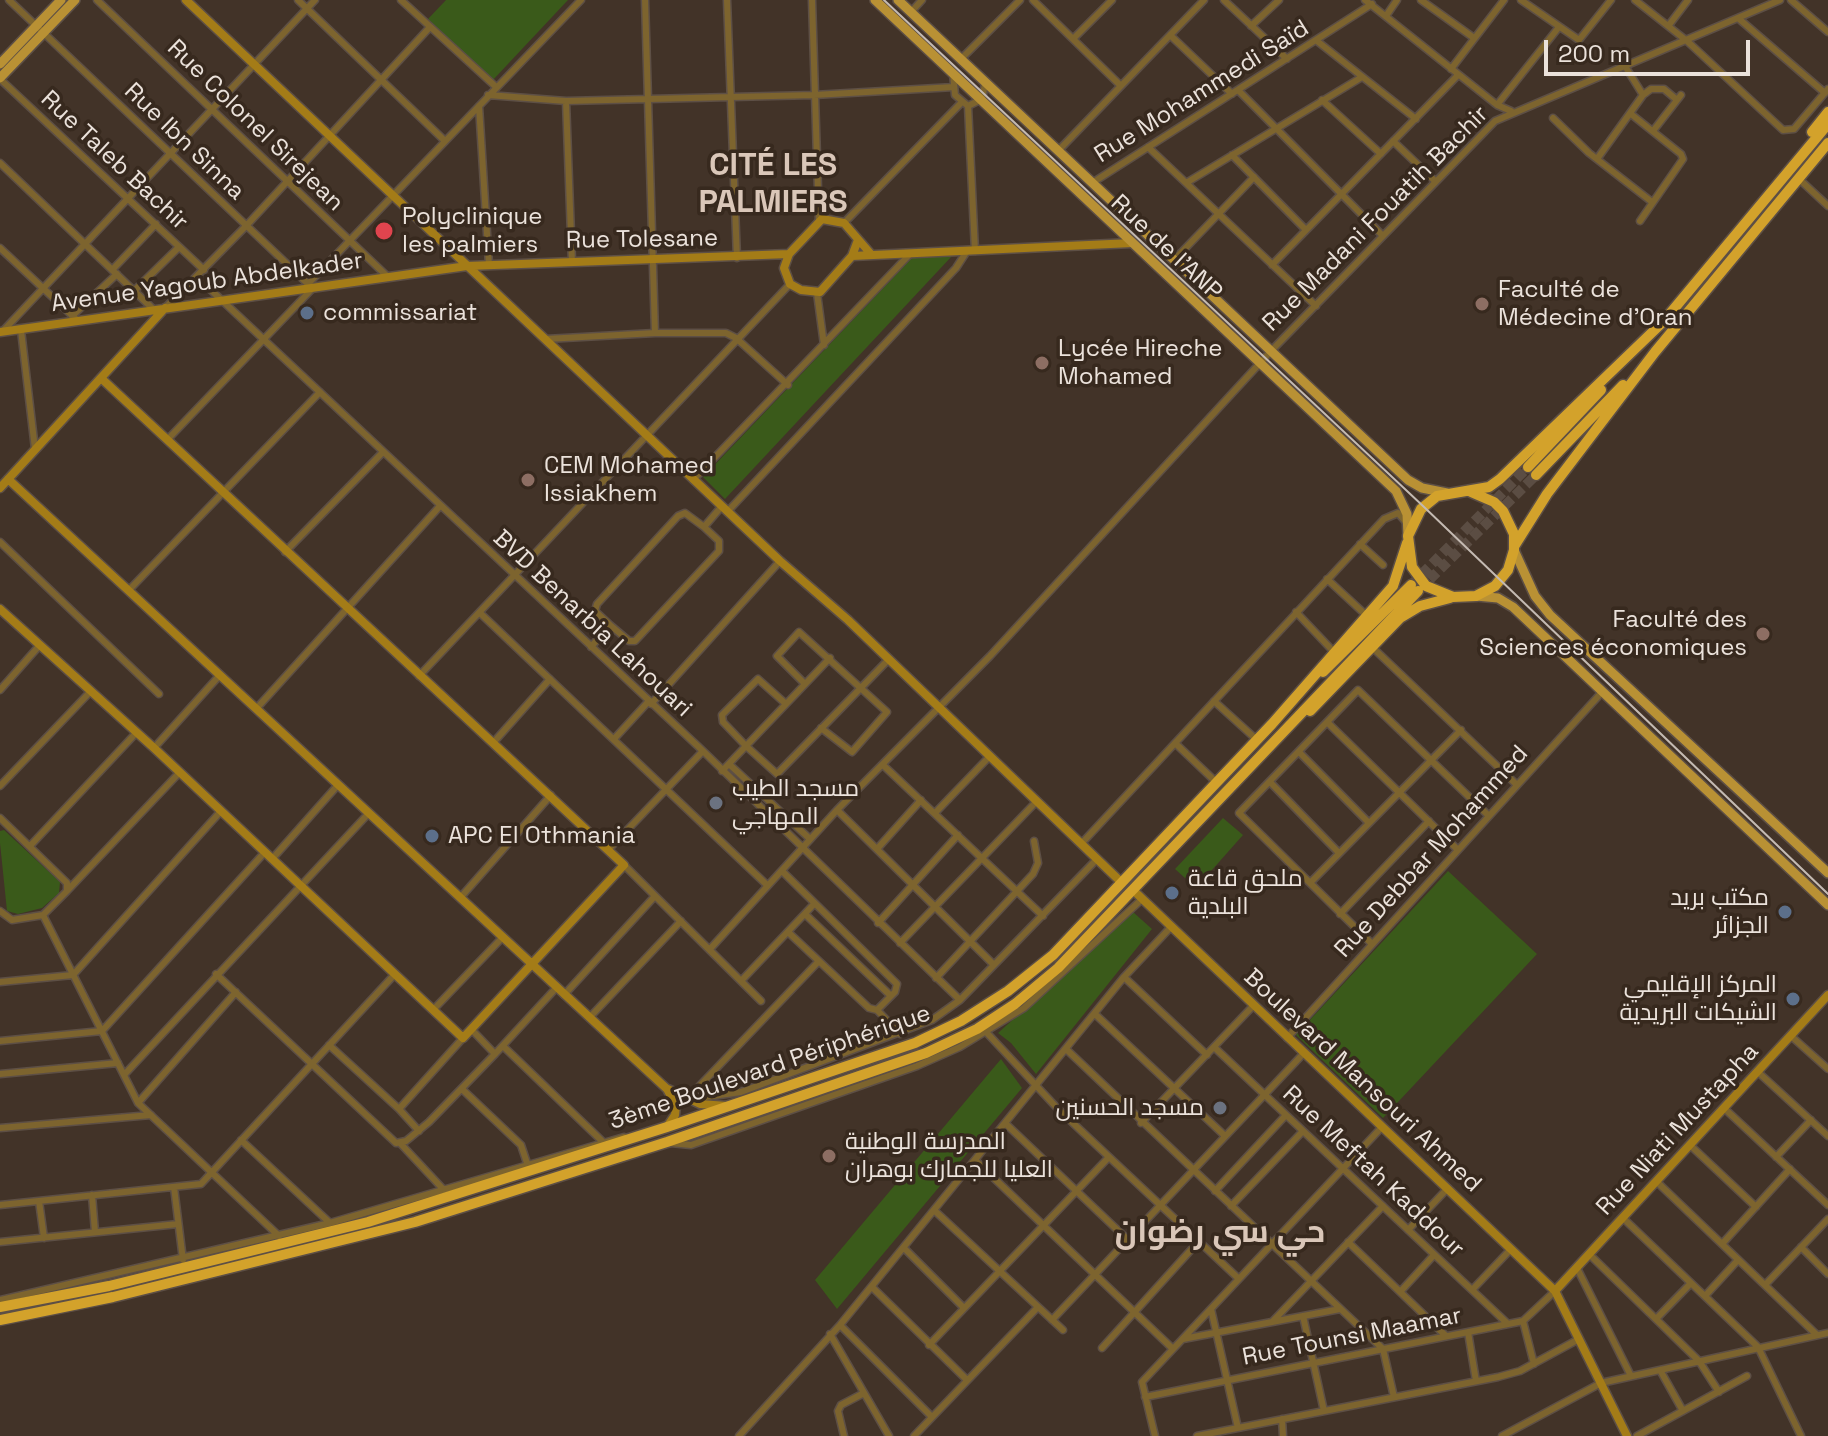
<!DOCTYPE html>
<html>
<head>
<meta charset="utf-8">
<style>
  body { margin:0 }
  #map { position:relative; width:1828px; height:1436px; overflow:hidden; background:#423328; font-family:"Space Grotesk",sans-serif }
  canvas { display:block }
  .scale { position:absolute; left:1544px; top:40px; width:206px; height:36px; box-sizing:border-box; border:4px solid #ebe2db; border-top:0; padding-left:10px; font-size:24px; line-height:28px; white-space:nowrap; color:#ebe2db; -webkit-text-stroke:6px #37291e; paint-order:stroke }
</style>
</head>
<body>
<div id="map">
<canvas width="1828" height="1436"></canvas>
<div class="scale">200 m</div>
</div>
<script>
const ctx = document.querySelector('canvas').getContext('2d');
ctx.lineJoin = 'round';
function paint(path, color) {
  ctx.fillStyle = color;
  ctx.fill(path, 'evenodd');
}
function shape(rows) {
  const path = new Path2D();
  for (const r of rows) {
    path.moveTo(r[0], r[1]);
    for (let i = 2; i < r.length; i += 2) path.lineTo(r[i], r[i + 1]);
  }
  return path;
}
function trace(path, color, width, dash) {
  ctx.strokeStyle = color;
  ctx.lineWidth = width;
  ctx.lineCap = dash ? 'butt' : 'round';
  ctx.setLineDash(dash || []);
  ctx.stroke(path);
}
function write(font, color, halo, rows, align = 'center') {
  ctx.font = font + ' "Space Grotesk",Cairo,sans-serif';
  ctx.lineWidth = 7;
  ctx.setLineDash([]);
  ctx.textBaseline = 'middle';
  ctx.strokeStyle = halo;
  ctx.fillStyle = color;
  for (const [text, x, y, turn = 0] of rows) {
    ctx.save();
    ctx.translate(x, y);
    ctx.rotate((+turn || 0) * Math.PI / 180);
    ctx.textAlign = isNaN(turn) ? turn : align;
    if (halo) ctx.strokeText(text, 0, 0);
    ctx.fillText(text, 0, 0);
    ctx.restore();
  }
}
paint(shape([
  [446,0,568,0,492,81,428,19],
  [952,256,725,499,703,477,912,258],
  [1223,818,1243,835,1196,888,1175,869],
  [4,830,60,882,59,893,42,908,18,914,7,911,0,843,0,831],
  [1448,871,1537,954,1383,1118,1296,1035],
  [1133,912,1152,929,1036,1074,1011,1043,998,1033],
  [1001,1059,1022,1088,837,1309,815,1280]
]), '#3a5a1a');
trace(shape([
  [1411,585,1528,467],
  [1419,590,1536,475]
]), '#5b4d43', 10, [10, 5]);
const street = shape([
  [9,0,308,284],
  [97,0,388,277],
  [298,0,445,141],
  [401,0,495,86],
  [645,0,655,333],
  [727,0,737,258],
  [812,0,819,221],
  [1033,0,1120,85],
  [1224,0,1287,59],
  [1365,0,1497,105,1511,111],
  [1421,0,1474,38],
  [1521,0,1579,40,1611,0],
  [1635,0,1687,41,1783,130,1794,129,1828,89],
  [1791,0,1828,32],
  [911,12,922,0],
  [1386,16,1397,0],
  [1738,18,1825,93],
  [1669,25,1688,0],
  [1251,26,1279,0],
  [1170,35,1232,94],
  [1073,39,1112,0],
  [1317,41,1416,119],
  [961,59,1020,0],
  [1625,66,1643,95,1651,89,1664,89,1677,100],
  [1451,69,1504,0],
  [953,73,955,95,968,106,982,99,985,84],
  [0,79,204,270],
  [1238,90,1383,236],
  [488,95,566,101,814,95,954,87],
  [1322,100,1381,154],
  [566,101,572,262],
  [1497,105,1559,27],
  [479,106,489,265],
  [968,106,975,251],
  [1631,114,1681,154,1683,159,1640,221],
  [1553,118,1589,153,1652,202],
  [1653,131,1681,95],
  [1393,141,1435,181],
  [1148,147,1316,306],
  [1058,151,1204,0],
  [1232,155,1306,230],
  [1597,159,1643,95],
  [0,163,152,308],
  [1799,179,1828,206],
  [1092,183,1372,4],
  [1186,183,1362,77],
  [844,223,961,103],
  [0,248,77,320],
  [1175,259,1254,177],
  [1272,265,1458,75],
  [112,270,156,224],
  [197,277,703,751,960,1000],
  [134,291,179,247],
  [817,293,824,345],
  [166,307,246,226,430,27],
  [72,316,117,274],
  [21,330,35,449],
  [2,332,315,0],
  [546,339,655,333,726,333,736,338,788,385],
  [168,439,311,290,308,284,581,0],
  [693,480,910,254],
  [728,511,956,268,967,251],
  [0,542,159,694],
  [1360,544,1383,565],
  [285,552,383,452],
  [1327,579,1367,616],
  [129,590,320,392],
  [1296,612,1333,651],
  [480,613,767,885],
  [610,625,595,611,597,604,678,516,685,513,704,527],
  [591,647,610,625,629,641,635,641,719,551,719,541,704,527,722,506],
  [1372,647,1517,785],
  [419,676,790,284],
  [805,684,777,656,799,632,887,712,852,752,821,728],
  [0,690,39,646],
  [1214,701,1257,740],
  [651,704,780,561],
  [786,704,758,679,722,715,723,722,746,746,830,658],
  [256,709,440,506],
  [1327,722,1458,850],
  [614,739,648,702],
  [493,743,550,679],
  [1175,743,1216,782],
  [154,748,219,676],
  [1299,752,1369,823],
  [729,764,810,839],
  [883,765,1043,916],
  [722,771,746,746,777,774,888,660],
  [1270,782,1339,853],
  [0,786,90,692],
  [837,810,994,965],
  [935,813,989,757],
  [0,818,67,883,67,891,43,915,12,920,0,911],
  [1081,844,1384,519,1398,513,1406,522],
  [30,846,137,732],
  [877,849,921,800],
  [608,850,703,751],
  [273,858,337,786],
  [624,865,761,1001],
  [782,871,897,984,895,992,877,1010,900,1034],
  [1310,883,1461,730],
  [67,891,180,772],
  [460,898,551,795],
  [805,914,891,996],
  [1340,914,1429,821],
  [43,915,138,1103,279,1236],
  [878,923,958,835],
  [788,932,869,1008,877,1010],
  [900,943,1037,801],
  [1372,944,1239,813,1358,690,1489,816],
  [710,949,837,810,990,656,1272,350,1495,121,1780,0],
  [216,974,396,1143,406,1141,429,1122,495,1054],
  [1124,977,1207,1055],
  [936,978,1033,874,1038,863,1034,841],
  [741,981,814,904],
  [0,982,73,975,221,811],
  [564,995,655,896],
  [433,1010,501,939],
  [1095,1014,1224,1135],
  [590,1017,681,921],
  [471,1029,495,1054,557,987],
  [987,1033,1058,1109,1239,1279],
  [1791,1036,1828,1069],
  [1287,1038,1603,691],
  [0,1041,102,1031,265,852],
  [329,1045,399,1109,463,1038],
  [503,1046,602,1141],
  [1214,1047,1508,1324],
  [1066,1049,1383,1349,1394,1397],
  [1759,1073,1828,1136],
  [0,1074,118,1063],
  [124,1075,368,814],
  [463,1090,521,1145,527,1163],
  [687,1099,819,961],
  [691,1099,741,1092,932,1020,960,1000,1097,859],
  [138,1103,236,992],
  [399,1109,419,1131],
  [1725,1109,1828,1205],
  [1141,1123,1253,1006],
  [1006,1124,1128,1240],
  [0,1128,151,1115],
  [241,1140,330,1223],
  [400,1143,443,1189],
  [671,1143,691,1145,917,1066,960,1047,1024,1008,1141,900],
  [1691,1146,1756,1207],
  [1776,1157,1811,1120],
  [977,1162,1173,1349],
  [1657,1182,1817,1335],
  [174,1187,183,1260],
  [1215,1191,1286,1115],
  [92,1195,95,1232],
  [39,1201,44,1238],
  [0,1205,201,1184,395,974],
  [1231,1206,1303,1131],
  [935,1211,1063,1330],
  [1623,1218,1758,1347,1801,1436],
  [1408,1230,1448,1188],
  [0,1242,178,1224],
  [1348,1242,1446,1336],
  [1722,1244,1790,1169],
  [1801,1247,1828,1274],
  [904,1248,964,1308],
  [1589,1254,1699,1361,1719,1392],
  [1577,1268,1631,1376],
  [1765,1285,1828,1219],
  [872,1287,967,1380],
  [1472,1290,1511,1249],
  [1400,1292,1434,1255],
  [1705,1296,1738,1260],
  [0,1300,330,1223,624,1137],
  [1211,1309,1238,1428],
  [1303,1316,1324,1411],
  [1656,1319,1691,1283],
  [1052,1320,1303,1054],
  [1523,1321,1534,1364],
  [1272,1322,1383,1206],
  [840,1325,932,1417],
  [1468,1332,1476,1381],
  [830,1334,889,1436],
  [1183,1339,1340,1309],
  [929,1345,1109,1157],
  [1102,1348,1199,1241],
  [1660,1370,1683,1411],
  [1145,1397,1523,1321,1555,1291],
  [1282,1419,1283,1436],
  [739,1436,840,1325,1124,977,1170,928],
  [844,1436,838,1411,841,1405,864,1393],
  [914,1436,1038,1307],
  [1155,1436,1142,1382,1382,1127],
  [1197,1436,1498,1377,1520,1371,1579,1339],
  [1502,1436,1601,1383,1828,1333],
  [1637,1436,1747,1376]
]);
const secondary = shape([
  [186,0,780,561,848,620,1121,882],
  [858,240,852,256,820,292,801,290,790,284,784,268,789,254,822,219,844,223,870,253],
  [852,256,1132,243],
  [0,332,467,266,789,254],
  [8,479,667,1089,676,1106,675,1115,667,1127],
  [0,488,165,308],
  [0,609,154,748,463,1038,624,865,102,379],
  [1133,890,1555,1291,1627,1436],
  [668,1089,700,1104,727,1106],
  [1555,1291,1828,995]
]);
const primary = shape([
  [875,0,1396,491,1407,514,1408,536],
  [898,0,1408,480,1422,488,1447,493],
  [0,64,61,0],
  [0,78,75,0],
  [1514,550,1535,596,1550,615,1828,873],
  [1476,596,1498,598,1513,607,1828,905]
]);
const highway = shape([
  [1812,132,1828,112],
  [1663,322,1828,124],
  [1528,467,1601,390],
  [1536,475,1623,385],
  [1471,492,1494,502,1503,511,1514,534,1514,550,1508,570,1495,586,1476,596,1453,597,1426,586,1412,567,1408,536,1421,509,1437,496,1489,487,1500,479,1667,318],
  [1515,545,1547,494,1655,352,1828,143],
  [1323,672,1411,585],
  [1310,711,1400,618,1420,606,1450,598],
  [0,1307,109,1286,368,1222,667,1127,915,1043,961,1021,1008,991,1053,955,1272,724,1393,586,1407,543],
  [0,1320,113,1297,415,1222,667,1142,926,1053,977,1029,1015,1004,1058,968,1418,591]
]);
trace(street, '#5d4f45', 9);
trace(secondary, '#5d4f45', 11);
trace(primary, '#5d4f45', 12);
trace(highway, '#5d4f45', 13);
trace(street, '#7d642e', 6);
trace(secondary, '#a47c17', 8);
trace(primary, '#b99134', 9);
trace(highway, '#d3a22b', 10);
trace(shape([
  [884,0,1423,506,1828,894]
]), '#c4bab2', 2);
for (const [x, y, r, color] of [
  [384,231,10,"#e0444e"],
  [1482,304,8,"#8d6e63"],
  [307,313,8,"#5c6f8a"],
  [1042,363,8,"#8d6e63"],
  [528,480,8,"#8d6e63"],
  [1763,634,8,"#8d6e63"],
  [716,803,8,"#6b7280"],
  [432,836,8,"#5c6f8a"],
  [1172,893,8,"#5c6f8a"],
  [1785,912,8,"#5c6f8a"],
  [1793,999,8,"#5c6f8a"],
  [1220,1108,8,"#6b7280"],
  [829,1156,8,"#8d6e63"]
]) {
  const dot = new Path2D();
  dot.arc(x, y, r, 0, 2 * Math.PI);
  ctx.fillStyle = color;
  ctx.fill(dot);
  trace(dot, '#37291e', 3);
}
write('24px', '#ebe2db', '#37291e', [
  ["Rue Mohammedi Saïd",1202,92,-32],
  ["Rue Colonel Sirejean",255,126,44],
  ["Rue Ibn Sinna",184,142,44],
  ["Rue Taleb Bachir",114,161,43],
  ["Rue Madani Fouatih Bachir",1376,219,-45],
  ["Rue Tolesane",642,240,-1],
  ["Rue de l'ANP",1166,248,43],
  ["Avenue Yagoub Abdelkader",207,283,-8],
  ["BVD Benarbia Lahouari",592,624,43],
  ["Rue Debbar Mohammed",1432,852,-48],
  ["3ème Boulevard Périphérique",770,1068,-19],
  ["Boulevard Mansouri Ahmed",1362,1081,43],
  ["Rue Niati Mustapha",1678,1130,-47],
  ["Rue Meftah Kaddour",1373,1172,43],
  ["Rue Tounsi Maamar",1352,1337,-11]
]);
write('24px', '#ebe2db', '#37291e', [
  ["Polyclinique",402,217],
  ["les palmiers",402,245],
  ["Faculté de",1498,290],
  ["Médecine d'Oran",1498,318],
  ["commissariat",323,313],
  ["Lycée Hireche",1058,349],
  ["Mohamed",1058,377],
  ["CEM Mohamed",544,466],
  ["Issiakhem",544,494],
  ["Faculté des",1747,620,"right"],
  ["Sciences économiques",1747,648,"right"],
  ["مسجد الطيب",732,789],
  ["المهاجي",732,817],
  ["APC El Othmania",448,836],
  ["ملحق قاعة",1188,879],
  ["البلدية",1188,907],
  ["مكتب بريد",1769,898,"right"],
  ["الجزائر",1769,926,"right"],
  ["المركز الإقليمي",1777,985,"right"],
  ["الشيكات البريدية",1777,1013,"right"],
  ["مسجد الحسنين",1204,1108,"right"],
  ["المدرسة الوطنية",845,1142],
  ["العليا للجمارك بوهران",845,1170]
], 'left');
write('bold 32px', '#dac7b9', '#37291e', [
  ["CITÉ LES",773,166],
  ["PALMIERS",773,203],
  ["حي سي رضوان",1220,1233]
]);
</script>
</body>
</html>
